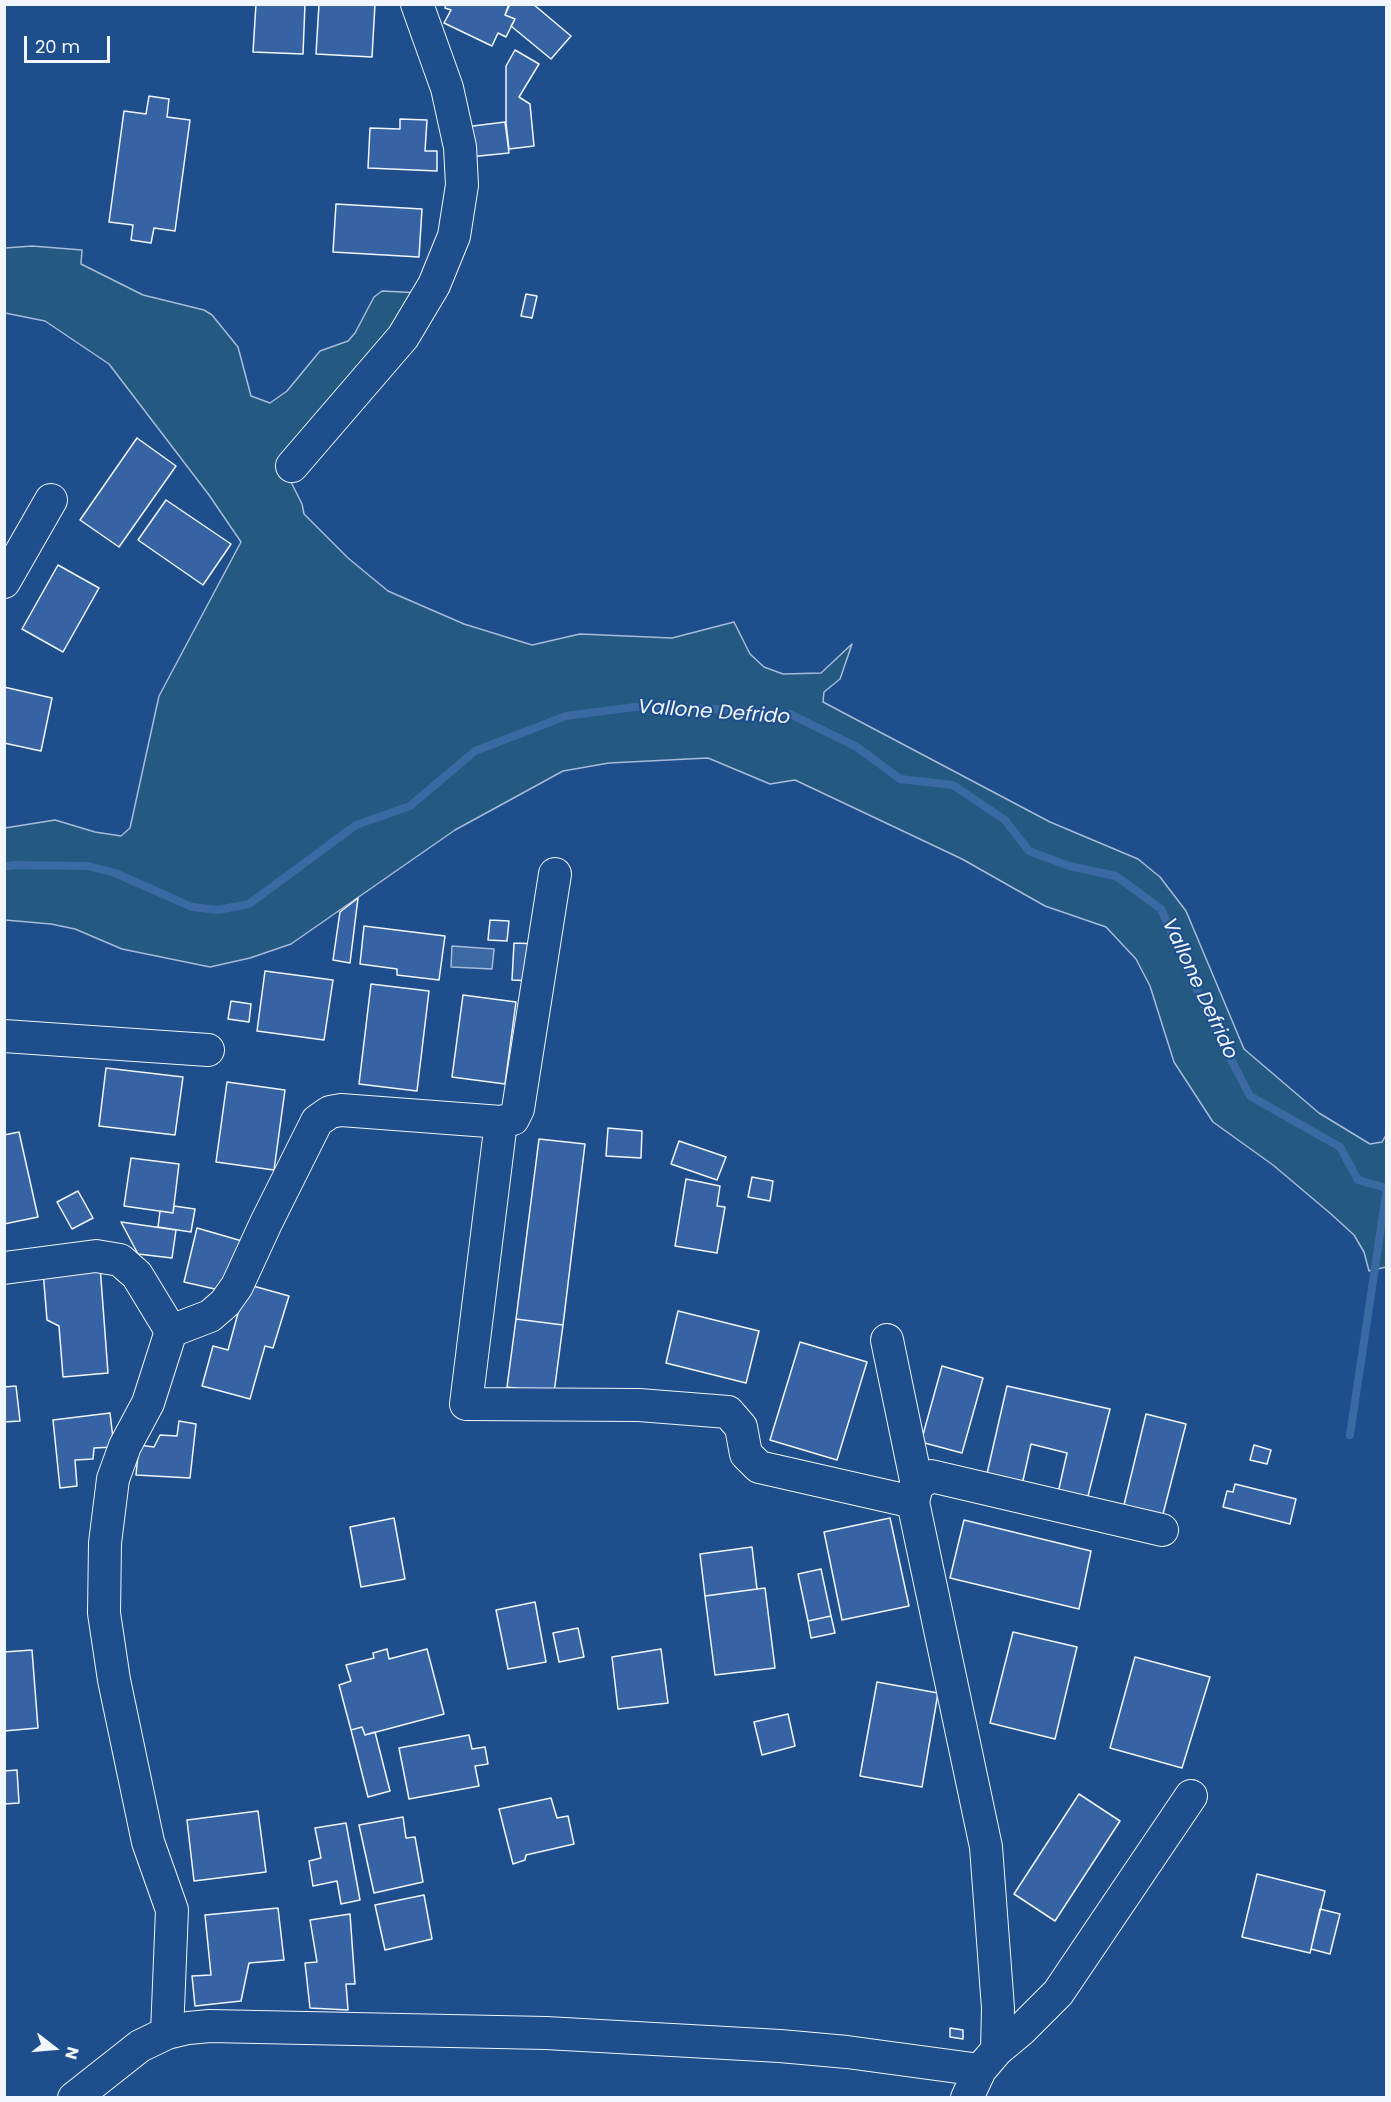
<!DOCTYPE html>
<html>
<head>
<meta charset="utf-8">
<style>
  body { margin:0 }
  #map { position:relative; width:1391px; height:2102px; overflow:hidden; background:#1f4e8c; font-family:Poppins,sans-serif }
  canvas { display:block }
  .frame { position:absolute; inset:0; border:6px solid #f2f6ff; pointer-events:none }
  .north { position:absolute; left:24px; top:2018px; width:60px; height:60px; -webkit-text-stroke:4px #1f4e8c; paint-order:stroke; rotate:106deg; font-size:16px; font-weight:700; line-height:24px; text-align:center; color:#f2f6ff }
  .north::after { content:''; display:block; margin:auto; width:21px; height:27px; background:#f2f6ff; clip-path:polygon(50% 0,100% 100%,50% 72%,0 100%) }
  .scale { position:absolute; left:24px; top:36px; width:86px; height:27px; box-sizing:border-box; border:3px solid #f2f6ff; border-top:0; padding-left:8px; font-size:18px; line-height:21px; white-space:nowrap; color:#f2f6ff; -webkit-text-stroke:4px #1f4e8c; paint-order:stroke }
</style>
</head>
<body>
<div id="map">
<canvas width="1391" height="2102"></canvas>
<div class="frame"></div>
<div class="north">N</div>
<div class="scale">20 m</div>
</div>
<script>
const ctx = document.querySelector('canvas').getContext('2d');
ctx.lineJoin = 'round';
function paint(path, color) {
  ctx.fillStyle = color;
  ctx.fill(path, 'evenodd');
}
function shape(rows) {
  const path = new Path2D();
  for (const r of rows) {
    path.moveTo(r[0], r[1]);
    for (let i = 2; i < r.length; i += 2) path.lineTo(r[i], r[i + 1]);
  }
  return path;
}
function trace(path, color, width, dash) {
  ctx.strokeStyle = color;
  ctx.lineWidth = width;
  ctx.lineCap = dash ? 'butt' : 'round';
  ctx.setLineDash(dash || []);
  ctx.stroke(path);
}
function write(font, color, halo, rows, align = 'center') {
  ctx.font = font + ' Poppins,sans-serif';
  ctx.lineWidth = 4.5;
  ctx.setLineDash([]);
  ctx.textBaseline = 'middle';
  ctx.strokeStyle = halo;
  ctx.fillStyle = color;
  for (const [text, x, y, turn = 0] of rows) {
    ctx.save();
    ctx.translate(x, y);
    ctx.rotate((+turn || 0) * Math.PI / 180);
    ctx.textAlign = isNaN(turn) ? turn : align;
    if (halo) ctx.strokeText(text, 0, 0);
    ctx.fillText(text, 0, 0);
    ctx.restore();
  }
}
const green = shape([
  [32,246,82,250,81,264,143,295,204,310,212,315,238,347,251,396,270,403,287,391,320,351,348,341,355,333,374,297,382,291,422,293,287,474,302,504,304,514,348,558,388,591,464,624,532,645,580,634,672,638,734,622,750,654,764,667,783,674,821,673,852,644,840,679,824,692,823,702,1050,822,1138,859,1160,877,1186,911,1244,1049,1319,1113,1370,1144,1382,1142,1386,1135,1386,1267,1369,1271,1364,1252,1354,1235,1331,1214,1273,1165,1213,1122,1174,1062,1150,986,1136,959,1106,927,1045,906,962,859,795,780,770,784,708,758,609,763,563,771,455,830,291,944,250,958,210,967,122,949,75,929,51,924,5,920,5,828,55,820,95,832,121,836,130,828,159,696,241,542,209,495,109,364,45,321,5,313,5,248,32,246]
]);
paint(green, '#245a82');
trace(green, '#a8bbd7', 1.5);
const water = shape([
  [452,946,494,949,492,969,451,967,452,946]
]);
paint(water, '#3b69a3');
trace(water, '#a8bbd7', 1.5);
trace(shape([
  [4,867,14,865,88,866,115,873,192,907,218,910,249,904,356,825,410,806,475,751,566,716,650,705,790,714,857,747,900,779,953,785,1005,820,1029,851,1069,866,1116,876,1161,909,1211,1021,1250,1096,1340,1147,1358,1180,1386,1188],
  [1350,1435,1386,1194]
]), '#3b69a3', 8);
const building = shape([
  [256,4,305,4,303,54,253,52,256,4],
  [319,4,375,4,372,57,316,54,319,4],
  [446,4,509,4,505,15,515,19,506,37,498,33,492,46,444,23,451,10,445,8,446,4],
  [533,4,571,36,551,59,511,26,515,19,505,15,510,4,533,4],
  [515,50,539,64,519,97,530,104,534,146,509,149,506,123,506,66,515,50],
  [149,96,169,99,167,117,190,120,175,231,154,228,151,243,131,240,133,225,109,222,124,111,146,114,149,96],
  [400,119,427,120,425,151,437,151,437,171,368,168,370,128,400,129,400,119],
  [505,122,509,153,469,157,465,127,505,122],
  [336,204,422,209,419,257,333,252,336,204],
  [526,294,537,296,532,318,521,316,526,294],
  [137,438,176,466,119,547,80,520,137,438],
  [166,500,231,544,203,585,138,540,166,500],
  [58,565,99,588,63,652,22,629,58,565],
  [4,687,52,698,41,751,4,743,4,687],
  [358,898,350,963,333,960,340,912,358,898],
  [490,920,509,921,507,941,488,940,490,920],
  [364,926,445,936,439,980,397,975,397,969,360,964,364,926],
  [514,943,539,944,533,981,512,980,514,943],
  [265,971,333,980,324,1040,257,1031,265,971],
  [371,984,429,991,417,1091,359,1084,371,984],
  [463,995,516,1002,505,1084,452,1077,463,995],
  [231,1001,251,1004,249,1022,228,1019,231,1001],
  [106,1068,183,1077,175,1135,99,1126,106,1068],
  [227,1082,285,1090,274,1170,216,1162,227,1082],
  [608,1128,642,1131,641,1158,606,1156,608,1128],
  [19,1132,38,1217,4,1224,4,1135,19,1132],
  [539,1139,585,1144,563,1325,516,1319,539,1139],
  [679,1141,726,1157,717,1180,671,1164,679,1141],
  [131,1158,179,1164,173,1213,124,1206,131,1158],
  [752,1177,773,1181,770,1201,748,1197,752,1177],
  [686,1179,720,1186,717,1206,725,1207,717,1253,675,1246,686,1179],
  [78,1191,93,1218,72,1229,57,1202,78,1191],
  [174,1206,195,1209,191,1232,158,1227,160,1211,173,1213,174,1206],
  [121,1222,176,1230,172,1258,138,1254,121,1222],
  [197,1228,242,1241,228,1292,184,1282,197,1228],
  [100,1266,108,1373,63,1377,59,1326,47,1320,43,1271,100,1266],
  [246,1284,289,1296,273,1348,265,1346,250,1399,202,1386,213,1346,228,1350,246,1284],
  [678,1311,759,1331,746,1383,666,1363,678,1311],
  [516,1319,563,1325,554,1393,507,1387,516,1319],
  [800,1342,867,1362,837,1460,770,1440,800,1342],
  [942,1366,983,1378,962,1453,921,1442,942,1366],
  [16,1386,20,1421,4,1422,4,1387,16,1386],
  [1007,1386,1110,1409,1087,1500,1058,1493,1067,1453,1031,1444,1022,1485,986,1478,1007,1386],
  [110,1413,114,1447,94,1448,93,1459,75,1460,77,1486,60,1488,53,1420,110,1413],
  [1146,1414,1186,1424,1162,1518,1123,1509,1146,1414],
  [179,1421,196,1424,190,1478,136,1475,139,1445,154,1447,160,1435,177,1436,179,1421],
  [1254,1445,1271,1450,1267,1464,1250,1460,1254,1445],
  [1235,1484,1296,1499,1290,1524,1223,1507,1227,1491,1233,1492,1235,1484],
  [394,1518,405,1579,361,1587,350,1527,394,1518],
  [890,1518,909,1606,842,1620,824,1532,890,1518],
  [964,1520,1091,1551,1079,1609,950,1578,964,1520],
  [752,1547,757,1589,705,1596,700,1554,752,1547],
  [821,1569,831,1616,808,1621,798,1574,821,1569],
  [765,1588,775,1668,715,1675,705,1596,765,1588],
  [535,1602,546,1662,508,1669,496,1610,535,1602],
  [831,1616,835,1633,811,1638,808,1621,831,1616],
  [578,1628,584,1657,559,1662,553,1633,578,1628],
  [1013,1632,1077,1647,1055,1739,990,1723,1013,1632],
  [387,1649,389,1659,427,1649,444,1714,365,1735,362,1727,351,1730,339,1685,351,1681,346,1665,374,1658,373,1653,387,1649],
  [661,1649,668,1703,618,1709,612,1657,661,1649],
  [32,1650,38,1728,4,1731,4,1652,32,1650],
  [1135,1657,1210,1677,1182,1768,1110,1748,1135,1657],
  [877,1682,938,1693,922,1787,860,1776,877,1682],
  [788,1714,795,1746,762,1755,754,1722,788,1714],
  [362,1727,365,1735,375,1732,390,1791,368,1797,351,1730,362,1727],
  [469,1735,472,1749,485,1747,488,1764,475,1766,479,1786,409,1799,399,1748,469,1735],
  [17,1770,19,1803,4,1804,4,1771,17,1770],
  [1079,1794,1120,1821,1055,1921,1014,1894,1079,1794],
  [551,1798,557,1818,568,1816,574,1844,526,1855,525,1860,513,1864,499,1809,551,1798],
  [258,1811,266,1872,194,1881,187,1820,258,1811],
  [403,1817,406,1838,415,1837,423,1882,374,1893,359,1825,403,1817],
  [346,1823,360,1900,341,1904,337,1881,313,1886,309,1861,321,1858,315,1828,346,1823],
  [1257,1874,1325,1891,1310,1953,1242,1937,1257,1874],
  [424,1895,432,1939,385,1950,375,1905,424,1895],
  [278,1908,284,1960,249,1963,241,2001,195,2006,192,1976,211,1975,205,1915,278,1908],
  [1320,1909,1340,1914,1330,1954,1311,1949,1320,1909],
  [350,1914,355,1984,346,1984,348,2010,310,2008,305,1963,317,1962,310,1920,350,1914],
  [950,2028,963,2030,963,2039,950,2037,950,2028]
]);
paint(building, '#3563a3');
trace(building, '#f2f6ff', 1.5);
const minor = shape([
  [292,466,403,337,434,285,454,236,462,185,460,147,447,88,417,4],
  [4,582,51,500],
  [4,1036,208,1050],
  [501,1122,466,1404,639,1405,728,1412,741,1427,746,1454,759,1467,913,1502],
  [4,1268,96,1256,120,1260,137,1275,171,1331,148,1403,125,1446,113,1479,105,1543,104,1613,114,1680,148,1842,172,1910,167,2033],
  [171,1331,210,1316,225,1303,237,1286,266,1223,317,1121,330,1112,341,1110,501,1122,513,1119,518,1109,555,874],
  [887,1340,917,1485],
  [997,2050,1021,2030,1058,1993,1191,1796],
  [980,2070,997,2050,998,2008,986,1847,913,1502,917,1485,931,1476,1162,1530],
  [74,2098,140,2046,167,2033,188,2028,210,2026,546,2033,780,2046,847,2052,980,2070,967,2098]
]);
trace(minor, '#f2f6ff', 34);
trace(minor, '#1f4e8c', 32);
write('italic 20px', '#f2f6ff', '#1f4e8c', [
  ["Vallone Defrido",714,713,4],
  ["Vallone Defrido",1199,989,65]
]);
</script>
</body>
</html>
